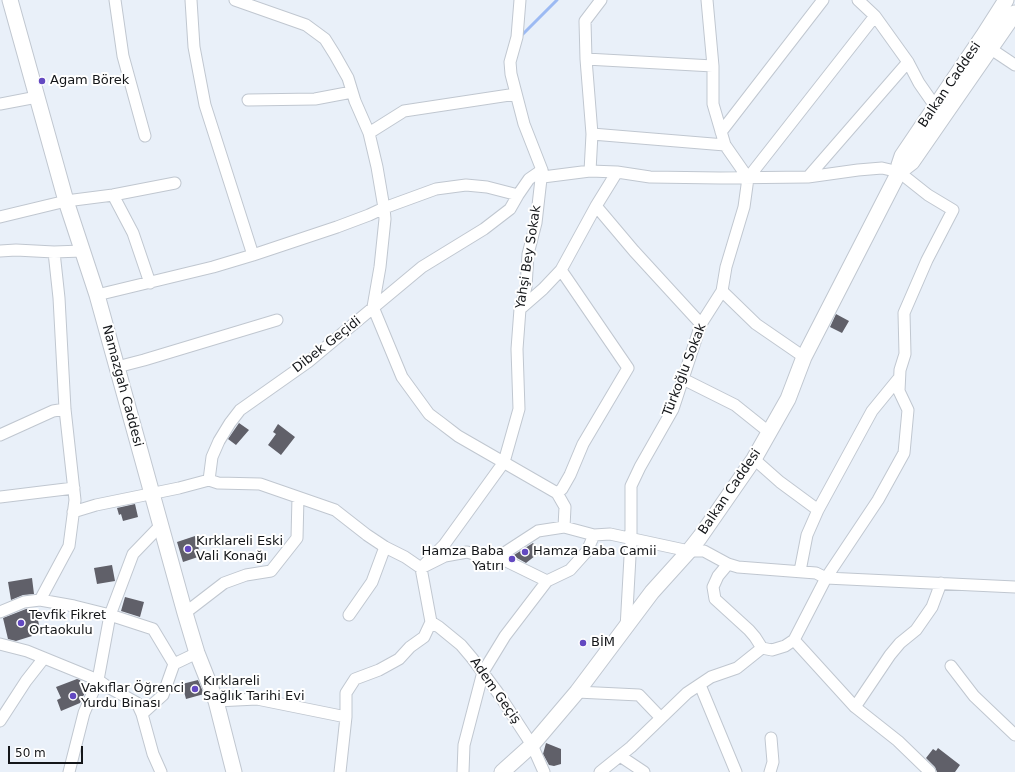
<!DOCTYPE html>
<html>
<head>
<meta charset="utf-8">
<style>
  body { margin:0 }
  #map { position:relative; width:1015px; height:772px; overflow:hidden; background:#e9f0f9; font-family:"DejaVu Sans",sans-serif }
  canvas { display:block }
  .scale { position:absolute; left:8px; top:746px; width:75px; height:18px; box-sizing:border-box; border:2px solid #141619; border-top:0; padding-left:5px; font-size:12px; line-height:14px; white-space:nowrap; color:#141619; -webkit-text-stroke:3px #fff; paint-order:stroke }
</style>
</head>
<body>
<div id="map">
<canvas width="1015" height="772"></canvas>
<div class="scale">50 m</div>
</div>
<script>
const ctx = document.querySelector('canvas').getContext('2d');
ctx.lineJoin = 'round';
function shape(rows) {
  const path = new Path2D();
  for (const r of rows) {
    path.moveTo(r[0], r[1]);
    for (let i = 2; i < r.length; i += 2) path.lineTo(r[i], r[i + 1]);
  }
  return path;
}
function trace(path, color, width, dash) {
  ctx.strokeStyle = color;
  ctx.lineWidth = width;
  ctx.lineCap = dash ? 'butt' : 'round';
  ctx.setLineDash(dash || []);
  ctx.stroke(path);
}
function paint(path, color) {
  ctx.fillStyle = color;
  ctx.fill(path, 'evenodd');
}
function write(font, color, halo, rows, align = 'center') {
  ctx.font = font + ' "DejaVu Sans",sans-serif';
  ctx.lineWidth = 4;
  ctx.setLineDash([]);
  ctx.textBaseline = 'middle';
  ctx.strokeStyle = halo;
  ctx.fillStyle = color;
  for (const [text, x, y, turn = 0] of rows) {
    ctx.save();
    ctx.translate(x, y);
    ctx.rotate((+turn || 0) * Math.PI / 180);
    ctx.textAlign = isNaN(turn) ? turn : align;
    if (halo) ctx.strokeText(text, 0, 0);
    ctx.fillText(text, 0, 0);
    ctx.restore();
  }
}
trace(shape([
  [523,34,557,0]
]), '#9cbaf3', 3);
paint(shape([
  [836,314,849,321,842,333,830,327],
  [239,423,249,430,236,445,228,439],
  [278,424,295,437,281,455,268,445,276,434,273,432],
  [135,504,138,517,123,521,121,514,119,515,117,508],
  [195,536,201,556,183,562,177,542],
  [533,543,540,552,526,563,517,558,514,555],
  [112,565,115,581,97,584,94,568],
  [32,578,34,594,23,595,11,600,8,582],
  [125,597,144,602,140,617,121,611],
  [32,608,35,618,37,617,40,628,31,631,32,636,16,641,8,639,3,618,26,609],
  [77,679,80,680,82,685,84,684,86,690,80,703,61,711,57,700,61,698,56,687],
  [198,680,204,694,186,699,182,684],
  [546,743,561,749,561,764,554,766,549,765,543,754],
  [938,748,960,765,955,772,937,772,935,767,926,758,933,749,936,751]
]), '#606069');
const street = shape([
  [115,0,123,56,145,136],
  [191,0,194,47,205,105,253,255],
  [235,0,306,25,325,39,335,55,348,78,355,101,369,133,377,167,384,208,385,219,380,267,373,307,402,377,429,414,441,423,458,436,557,493],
  [858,0,875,16,908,62,919,83,935,106],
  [991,49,1015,65],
  [586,59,713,66],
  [248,100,315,99,352,92],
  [0,104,37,97],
  [721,132,823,0],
  [369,133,404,111,516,94],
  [592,134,725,145],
  [590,171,592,134,586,59,585,21,601,0],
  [808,177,908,62],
  [748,178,875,16],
  [113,195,133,233,150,283],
  [596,206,634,251,701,324],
  [0,217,66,201,113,195,175,183],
  [0,251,16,250,54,252,82,251],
  [561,270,628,368,583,444,570,475,562,489,557,493,565,507,564,527],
  [722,291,756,324,804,357],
  [97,295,213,267,253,255,337,227,369,215,384,208,436,189,466,185,487,187,518,195,529,179,542,170,543,177,590,171,617,172,650,177,720,178,808,177,858,170,882,168,899,172,928,195,953,210,927,260,904,313,905,354,900,370,899,391,908,410,904,453,878,500,826,578,794,640],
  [520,309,543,289,561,270,596,206,617,172],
  [117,367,144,360,277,320],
  [683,379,735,405,770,433],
  [0,435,53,411,65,409],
  [754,459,780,482,818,510],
  [209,480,218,483,260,484,335,510,367,535,385,547,405,557,421,568,445,556,467,552,484,557,498,557,538,531,564,527,594,535,610,534,689,551,704,551,728,564,738,567,816,573,826,578,1015,587],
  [0,497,74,488],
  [73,512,96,505,179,488,209,480,212,457,219,441,230,423,240,410,308,362,422,267,484,229,510,209,518,195],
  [498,557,547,581],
  [728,564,718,576,713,587,715,599,749,630,755,637,762,648,772,650,785,646,794,640,855,707,898,741,930,772],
  [800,571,807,535,818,510,872,411,899,378],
  [40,600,69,546,75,500,65,409,59,298,54,252],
  [0,612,24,602,40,600,74,606,110,615,153,629,174,664],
  [185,613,224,583,246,575,271,571,297,538,298,497],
  [349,615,372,582,385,547],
  [431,622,439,627,461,645,472,658,498,693,532,745,544,772],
  [626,628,631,539,631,486,640,467,673,409,701,324,722,291,726,267,744,207,748,178,725,145,713,104,713,66,707,0],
  [0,644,27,651,98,680,108,687,137,703,142,714,153,754,161,772],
  [951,666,974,696,1015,735],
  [700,685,736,772],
  [577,692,639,695,661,718],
  [216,701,257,699,346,717],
  [855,707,890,655,900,643,916,630,932,607,941,583],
  [142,714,163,695,174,664,197,653],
  [0,721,26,681,44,658],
  [620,756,644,772],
  [69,772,84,713,98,680,110,615,133,554,161,525],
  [340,772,346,717,346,693,355,679,379,670,399,659,410,647,424,637,431,622,421,568,444,545,504,462,519,409,517,349,520,309,526,287,528,254,536,223,542,170,524,124,511,74,510,62,517,37,520,0],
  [463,772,464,745,483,672,505,636,547,581,570,570,587,551,594,535],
  [600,772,631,747,687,693,711,677,737,668,762,648],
  [770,772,773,762,771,738]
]);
const secondary = shape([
  [10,0,66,201,97,295,185,613,197,653,216,701,234,772],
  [899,172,899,165,902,156,983,36,1006,0],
  [502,772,532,745,577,692,652,592,689,551,700,537,754,459,788,399,804,357,899,172,912,162,1015,13]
]);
trace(street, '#c0c7d0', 13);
trace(secondary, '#c0c7d0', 17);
trace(street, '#fff', 11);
trace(secondary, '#fff', 15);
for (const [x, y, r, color] of [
  [42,81,4,"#6349c1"],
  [188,549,4,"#6349c1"],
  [525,552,4,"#6349c1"],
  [512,559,4,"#6349c1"],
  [21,623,4,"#6349c1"],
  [583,643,4,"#6349c1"],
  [195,689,4,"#6349c1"],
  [73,696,4,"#6349c1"]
]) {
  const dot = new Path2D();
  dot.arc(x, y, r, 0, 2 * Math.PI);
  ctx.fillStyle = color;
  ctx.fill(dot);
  trace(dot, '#fff', 1.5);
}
write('13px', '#141619', '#fff', [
  ["Agam Börek",50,81],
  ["Kırklareli Eski",196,542],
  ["Vali Konağı",196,557],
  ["Hamza Baba",504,552,"right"],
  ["Yatırı",504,567,"right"],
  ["Hamza Baba Camii",533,552],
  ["Tevfik Fikret",29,616],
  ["Ortaokulu",29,631],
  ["BİM",591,643],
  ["Kırklareli",203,682],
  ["Sağlık Tarihi Evi",203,697],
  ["Vakıflar Öğrenci",81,689],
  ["Yurdu Binası",81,704]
], 'left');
write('13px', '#141619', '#fff', [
  ["Balkan Caddesi",950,85,-56],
  ["Yahşi Bey Sokak",529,257,-81],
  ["Dibek Geçidi",327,345,-38],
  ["Türkoğlu Sokak",685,370,-69],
  ["Namazgah Caddesi",122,386,75],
  ["Balkan Caddesi",730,492,-56],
  ["Adem Geçiş",495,691,55]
]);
</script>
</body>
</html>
